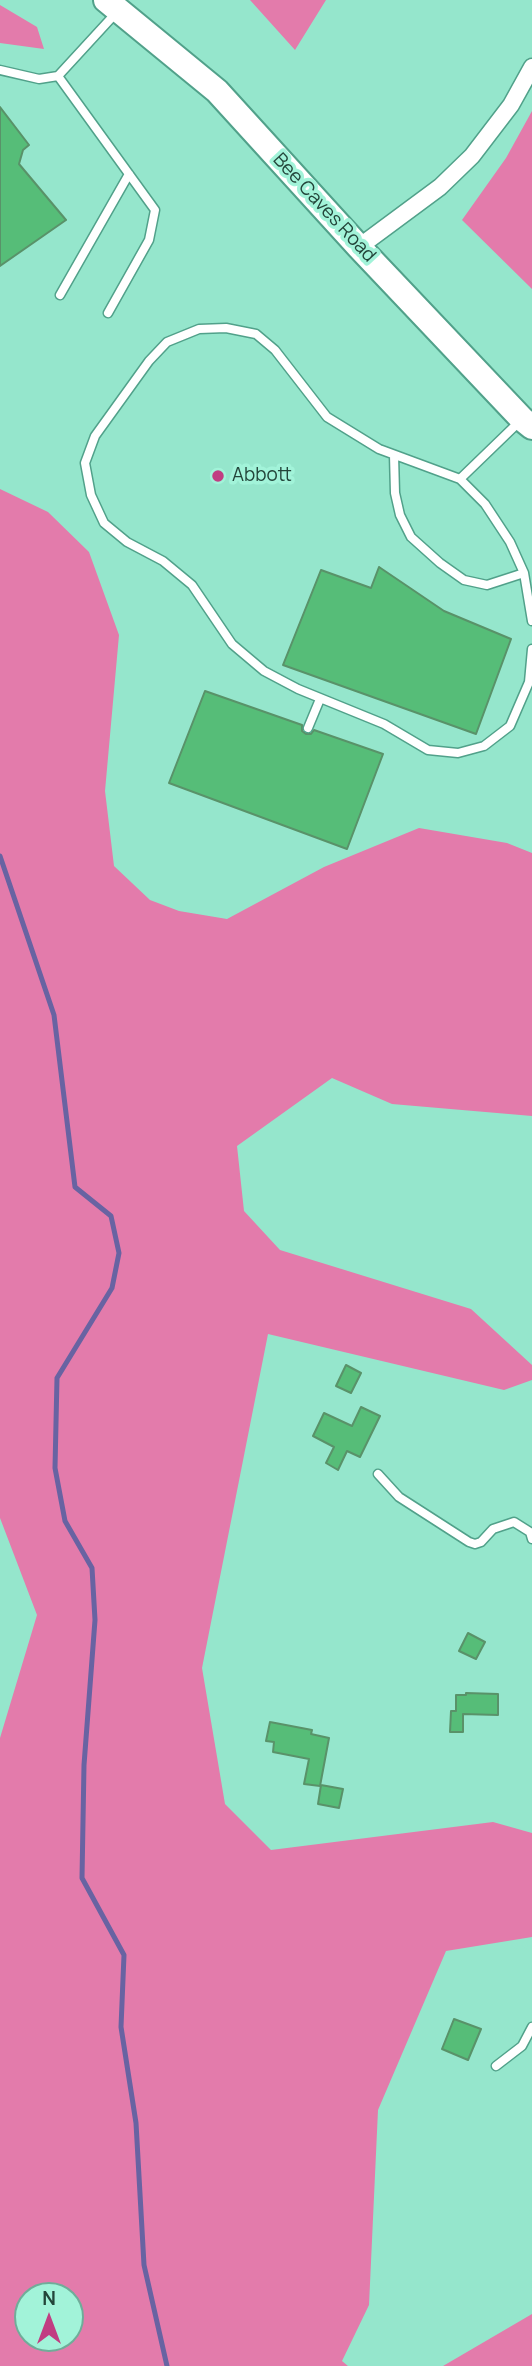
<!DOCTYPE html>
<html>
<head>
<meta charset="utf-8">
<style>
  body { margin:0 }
  #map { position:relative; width:532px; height:2366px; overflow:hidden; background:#95e6cc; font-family:Manrope,sans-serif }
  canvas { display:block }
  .north { position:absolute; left:14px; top:2282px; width:70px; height:70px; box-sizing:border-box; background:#a2f3d9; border:2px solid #6fad99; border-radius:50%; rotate:0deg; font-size:19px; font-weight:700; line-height:28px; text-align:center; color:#23453a }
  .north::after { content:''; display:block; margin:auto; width:24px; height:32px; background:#c13d82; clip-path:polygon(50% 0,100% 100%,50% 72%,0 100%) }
</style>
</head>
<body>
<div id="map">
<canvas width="532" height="2366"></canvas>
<div class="north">N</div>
</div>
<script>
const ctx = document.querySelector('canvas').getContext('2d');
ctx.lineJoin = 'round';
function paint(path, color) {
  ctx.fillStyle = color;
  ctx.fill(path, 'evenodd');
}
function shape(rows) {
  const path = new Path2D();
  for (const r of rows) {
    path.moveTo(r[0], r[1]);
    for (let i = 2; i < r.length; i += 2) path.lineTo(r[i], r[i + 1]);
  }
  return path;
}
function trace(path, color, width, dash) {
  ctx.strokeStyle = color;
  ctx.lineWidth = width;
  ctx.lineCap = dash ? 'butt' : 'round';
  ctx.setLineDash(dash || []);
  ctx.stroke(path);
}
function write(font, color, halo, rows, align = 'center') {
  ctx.font = font + ' Manrope,sans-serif';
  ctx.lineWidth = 7;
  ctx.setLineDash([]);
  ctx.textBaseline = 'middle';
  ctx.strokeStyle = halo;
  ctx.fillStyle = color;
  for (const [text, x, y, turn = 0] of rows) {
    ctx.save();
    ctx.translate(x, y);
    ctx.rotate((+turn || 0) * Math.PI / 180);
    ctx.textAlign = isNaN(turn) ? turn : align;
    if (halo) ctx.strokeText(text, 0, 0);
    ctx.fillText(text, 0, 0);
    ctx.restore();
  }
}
paint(shape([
  [250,0,326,0,295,50],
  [0,5,37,27,44,49,0,43],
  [532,111,532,289,462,220,506,158],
  [0,489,48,512,89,552,119,635,105,791,114,866,150,900,179,911,227,919,324,867,419,828,507,843,532,853,532,1116,392,1104,332,1078,237,1146,244,1211,280,1250,471,1309,532,1365,532,1380,504,1390,268,1334,202,1668,225,1804,271,1850,493,1822,532,1833,532,1937,446,1951,378,2110,369,2305,342,2361,348,2366,0,2366,0,1738,37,1615,0,1518],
  [28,2296,70,2296,70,2338,28,2338],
  [532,2314,532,2366,443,2366]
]), '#e37bab');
trace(shape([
  [0,856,54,1015,75,1187,111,1216,119,1253,112,1288,57,1378,55,1468,65,1521,92,1568,95,1620,84,1765,82,1878,124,1955,121,2027,136,2123,144,2265,167,2366]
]), '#6863a2', 5);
const building = shape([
  [0,107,29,145,23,150,19,164,66,220,0,266,0,107],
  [379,567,444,611,511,639,476,734,283,665,321,570,371,588,379,567],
  [205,691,302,725,302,731,306,734,311,734,314,730,383,754,347,849,169,783,205,691],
  [346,1365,361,1373,351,1393,336,1386,346,1365],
  [361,1407,380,1416,360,1457,347,1451,338,1470,326,1463,334,1447,313,1436,324,1413,352,1426,361,1407],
  [468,1633,485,1642,476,1659,459,1651,468,1633],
  [466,1693,498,1694,498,1715,463,1714,463,1732,450,1732,451,1711,456,1711,456,1695,466,1695,466,1693],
  [270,1722,312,1730,311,1734,329,1738,320,1786,304,1784,309,1759,273,1752,274,1742,266,1741,270,1722],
  [321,1785,343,1789,339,1808,318,1804,321,1785],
  [454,2019,481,2029,468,2060,442,2049,454,2019]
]);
paint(building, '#56bd78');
trace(building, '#599269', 2);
const service = shape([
  [0,70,39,79,58,76],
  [60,295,129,174],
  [108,313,149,240,155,210,58,76,115,14],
  [394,455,395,493,400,515,411,537,440,563,464,580,487,585,524,573],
  [460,479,520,421],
  [532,621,524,573,510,542,485,504,460,479,379,449,327,417,275,350,256,334,226,328,199,329,167,342,149,361,95,436,85,463,91,495,104,523,127,542,163,561,192,585,232,644,264,671,298,689,384,724,428,750,458,753,484,746,510,726,529,682,532,649],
  [308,728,320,699],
  [378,1474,399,1497,469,1542,475,1544,481,1542,493,1529,514,1522,530,1532,532,1539],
  [496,2066,522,2046,532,2027]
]);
const minor = shape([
  [359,247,440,187,472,156,511,105,532,67]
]);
const primary = shape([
  [106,0,217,91,359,247,522,419,532,427]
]);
trace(service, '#51a18a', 11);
trace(minor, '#51a18a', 19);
trace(primary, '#51a18a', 28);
trace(service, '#fff', 8);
trace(minor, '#fff', 16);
trace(primary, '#fff', 24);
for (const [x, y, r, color] of [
  [218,476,7,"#c13d82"]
]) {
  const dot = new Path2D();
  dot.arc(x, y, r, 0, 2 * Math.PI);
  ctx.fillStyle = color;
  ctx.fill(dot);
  trace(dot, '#a2f3d9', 2.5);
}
write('19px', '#23453a', '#a2f3d9', [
  ["Bee Caves Road",324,208,47]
]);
write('19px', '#23453a', '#a2f3d9', [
  ["Abbott",232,476]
], 'left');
</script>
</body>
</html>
